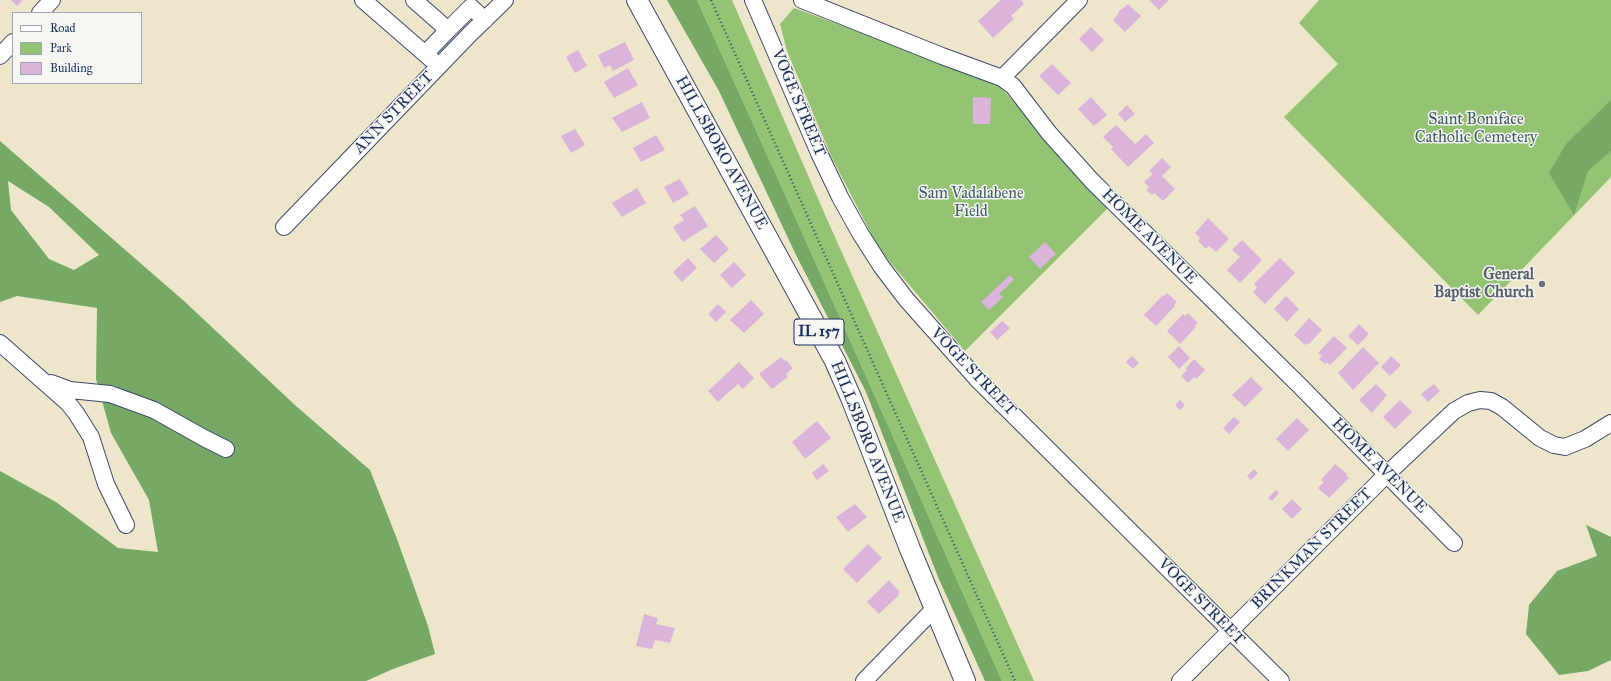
<!DOCTYPE html>
<html>
<head>
<meta charset="utf-8">
<style>
  body { margin:0 }
  #map { position:relative; width:1611px; height:681px; overflow:hidden; background:#eee6cb; font-family:"IM FELL Great Primer",serif }
  canvas { display:block }
  .legend { position:absolute; left:12px; top:12px; width:130px; height:72px; box-sizing:border-box; background:#f6f6f2; border:1px solid #9ea6b7; margin:0; padding:5px 7px; list-style:none; font-size:12px; color:#1b2f5e }
  .legend li { display:flex; align-items:center; gap:8px; height:20px }
  .legend b { width:20px; border:1px solid #9ea6b7 }
</style>
</head>
<body>
<div id="map">
<canvas width="1611" height="681"></canvas>
<ul class="legend">
<li><b style="height:5px;background:#fff"></b>Road</li>
<li><b style="height:11px;background:#93c373"></b>Park</li>
<li><b style="height:11px;background:#dbb4db"></b>Building</li>
</ul>
</div>
<script>
const ctx = document.querySelector('canvas').getContext('2d');
ctx.lineJoin = 'round';
function paint(path, color) {
  ctx.fillStyle = color;
  ctx.fill(path, 'evenodd');
}
function shape(rows) {
  const path = new Path2D();
  for (const r of rows) {
    path.moveTo(r[0], r[1]);
    for (let i = 2; i < r.length; i += 2) path.lineTo(r[i], r[i + 1]);
  }
  return path;
}
function trace(path, color, width, dash) {
  ctx.strokeStyle = color;
  ctx.lineWidth = width;
  ctx.lineCap = dash ? 'butt' : 'round';
  ctx.setLineDash(dash || []);
  ctx.stroke(path);
}
function write(font, color, halo, rows, align = 'center') {
  ctx.font = font + ' "IM FELL Great Primer",serif';
  ctx.lineWidth = 3;
  ctx.setLineDash([]);
  ctx.textBaseline = 'middle';
  ctx.strokeStyle = halo;
  ctx.fillStyle = color;
  for (const [text, x, y, turn = 0] of rows) {
    ctx.save();
    ctx.translate(x, y);
    ctx.rotate((+turn || 0) * Math.PI / 180);
    ctx.textAlign = isNaN(turn) ? turn : align;
    if (halo) ctx.strokeText(text, 0, 0);
    ctx.fillText(text, 0, 0);
    ctx.restore();
  }
}
paint(shape([
  [697,0,732,0,826,217,1034,681,1002,681,787,199],
  [1319,0,1611,0,1611,177,1478,315,1284,117,1338,64,1299,23],
  [794,8,997,83,1109,207,965,351,879,249,832,158,787,51,780,24]
]), '#93c373');
paint(shape([
  [667,0,697,0,787,199,1002,681,985,681,938,577,866,392,796,255,719,91],
  [1611,100,1611,151,1588,171,1574,215,1549,173,1566,144],
  [0,141,184,301,296,406,370,470,397,539,428,626,435,654,393,669,366,681,0,681,0,471,56,502,118,548,158,552,149,500,111,433,96,379,97,308,17,296,0,302],
  [8,181,49,207,99,255,74,270,49,259,11,210],
  [1586,525,1611,537,1611,660,1588,671,1559,675,1526,634,1529,605,1557,571,1597,556]
]), '#76a965');
paint(shape([
  [11,0,23,0,17,6],
  [1001,0,1021,0,1024,4,1011,16,1014,19,993,38,978,21],
  [1149,0,1169,0,1159,10],
  [1128,4,1141,16,1125,32,1113,20,1119,13,1118,12],
  [1091,27,1104,40,1092,52,1079,39],
  [625,42,634,60,613,71,610,65,604,68,598,55],
  [578,50,587,66,575,73,566,57],
  [1052,64,1071,83,1058,95,1039,76],
  [628,68,638,85,614,98,604,82],
  [973,97,991,98,990,124,973,124],
  [1091,97,1107,115,1094,126,1078,109],
  [642,102,650,118,622,132,612,118],
  [1127,105,1135,114,1125,122,1118,114],
  [1116,125,1135,144,1146,134,1154,143,1128,167,1111,149,1113,147,1103,137],
  [575,129,585,145,571,153,561,136],
  [656,135,665,150,641,162,633,148],
  [1162,158,1171,167,1162,176,1175,189,1163,201,1154,193,1152,195,1146,190,1149,187,1144,182,1153,174,1149,171],
  [680,179,689,194,673,203,664,187],
  [637,188,646,203,622,217,612,203],
  [695,206,708,226,683,242,673,227,684,220,680,215],
  [1208,218,1229,239,1216,252,1209,246,1206,249,1198,241,1200,238,1195,233],
  [716,235,729,249,714,263,700,249],
  [1242,240,1262,260,1240,283,1227,270,1240,257,1232,250],
  [1045,242,1056,254,1040,269,1029,257],
  [688,258,697,268,682,282,673,272],
  [1280,258,1295,273,1265,304,1253,292,1257,287,1254,284],
  [734,262,746,275,732,288,720,275],
  [1010,275,1014,280,999,294,1003,297,989,310,981,302],
  [1167,293,1177,302,1174,305,1175,306,1156,326,1144,315,1163,295,1164,296],
  [1286,296,1299,309,1287,322,1274,309],
  [751,300,764,314,744,333,730,320],
  [718,304,726,312,716,322,708,314],
  [1188,313,1198,323,1194,326,1196,327,1180,344,1167,331,1183,314,1185,316],
  [1309,318,1322,330,1309,344,1308,343,1305,345,1294,335],
  [1002,321,1010,328,997,340,990,332],
  [1359,324,1369,334,1358,345,1348,336],
  [1334,336,1347,348,1330,365,1327,362,1325,364,1319,359,1322,356,1318,353],
  [1179,346,1190,358,1179,369,1168,357],
  [1363,347,1379,363,1353,390,1338,373],
  [1132,356,1139,363,1133,369,1126,362],
  [1391,356,1401,365,1390,376,1381,367],
  [781,357,785,361,786,360,793,368,786,374,788,377,772,389,759,374],
  [1194,359,1205,370,1196,379,1194,377,1188,383,1181,376,1187,370,1185,369],
  [739,362,754,378,743,389,738,384,718,402,708,391],
  [1251,377,1263,389,1245,407,1232,395],
  [1376,384,1387,395,1372,413,1359,400],
  [1434,384,1440,391,1428,402,1421,394],
  [1180,400,1185,405,1180,410,1175,405],
  [1400,400,1412,412,1395,429,1383,417],
  [1234,417,1240,422,1229,434,1223,428],
  [1297,418,1309,430,1288,451,1276,439],
  [817,421,831,438,805,459,792,442],
  [823,464,829,471,817,480,812,473],
  [1335,464,1347,474,1346,475,1349,478,1329,498,1318,488,1324,482,1321,480],
  [1254,469,1258,473,1251,480,1247,476],
  [1276,490,1279,493,1272,501,1268,498],
  [1292,499,1302,509,1292,519,1282,509],
  [855,504,867,517,848,532,836,517],
  [868,544,882,558,857,583,843,569],
  [889,580,900,592,898,594,899,595,879,614,867,602],
  [644,614,658,618,656,624,675,628,670,643,655,640,652,649,636,646]
]), '#dbb4db');
const minor = shape([
  [363,0,439,66],
  [414,0,448,30,471,7,485,20],
  [753,0,819,153,840,197,860,233,881,266,906,299,977,379,1281,681],
  [802,0,942,56,1002,78,1013,86,1049,133,1092,181,1300,386,1454,543],
  [40,13,52,0],
  [425,54,448,30],
  [0,56,13,42],
  [1002,78,1079,0],
  [284,227,469,35,505,0],
  [0,343,68,403,76,413,91,437,106,484,126,525],
  [51,383,70,390,110,394,154,410,204,438,226,449],
  [864,681,934,609],
  [1180,681,1387,474,1454,411,1468,403,1480,400,1491,401,1502,407,1540,438,1554,445,1565,447,1585,439,1611,423]
]);
const major = shape([
  [637,0,835,361,852,400,910,549,965,681]
]);
trace(minor, '#3b4a6e', 18);
trace(major, '#3b4a6e', 22);
trace(shape([
  [711,0,1015,681]
]), '#3b4a6e', 2.5, [1, 3]);
trace(minor, '#fff', 16);
trace(major, '#fff', 20);
for (const [x, y, r, color] of [
  [1542,284,4,"#6b7280"]
]) {
  const dot = new Path2D();
  dot.arc(x, y, r, 0, 2 * Math.PI);
  ctx.fillStyle = color;
  ctx.fill(dot);
  trace(dot, '#f6f6f2', 1.5);
}
for (const [x, y, w] of [
  [819,332,50]
]) {
  const box = new Path2D();
  box.roundRect(x - w / 2, y - 13, w, 26, 3);
  ctx.fillStyle = '#f6f6f2';
  ctx.fill(box);
  trace(box, '#1b2f5e', 1);
}
write('bold 15px', '#1b2f5e', null, [
  ["IL 157",819,332]
]);
write('16px', '#1b2f5e', '#f6f6f2', [
  ["VOGE STREET",798,103,67],
  ["ANN STREET",394,113,-46],
  ["HILLSBORO AVENUE",721,153,61],
  ["HOME AVENUE",1149,237,45],
  ["VOGE STREET",973,372,46],
  ["HILLSBORO AVENUE",867,442,68],
  ["HOME AVENUE",1379,466,45],
  ["BRINKMAN STREET",1312,549,-45],
  ["VOGE STREET",1201,602,45]
]);
write('16px', '#3f5b64', '#f6f6f2', [
  ["Saint Boniface",1476,120],
  ["Catholic Cemetery",1476,138],
  ["Sam Vadalabene",971,194],
  ["Field",971,212]
]);
write('bold 16px', '#5b616d', '#f6f6f2', [
  ["General",1534,275],
  ["Baptist Church",1534,293]
], 'right');
</script>
</body>
</html>
